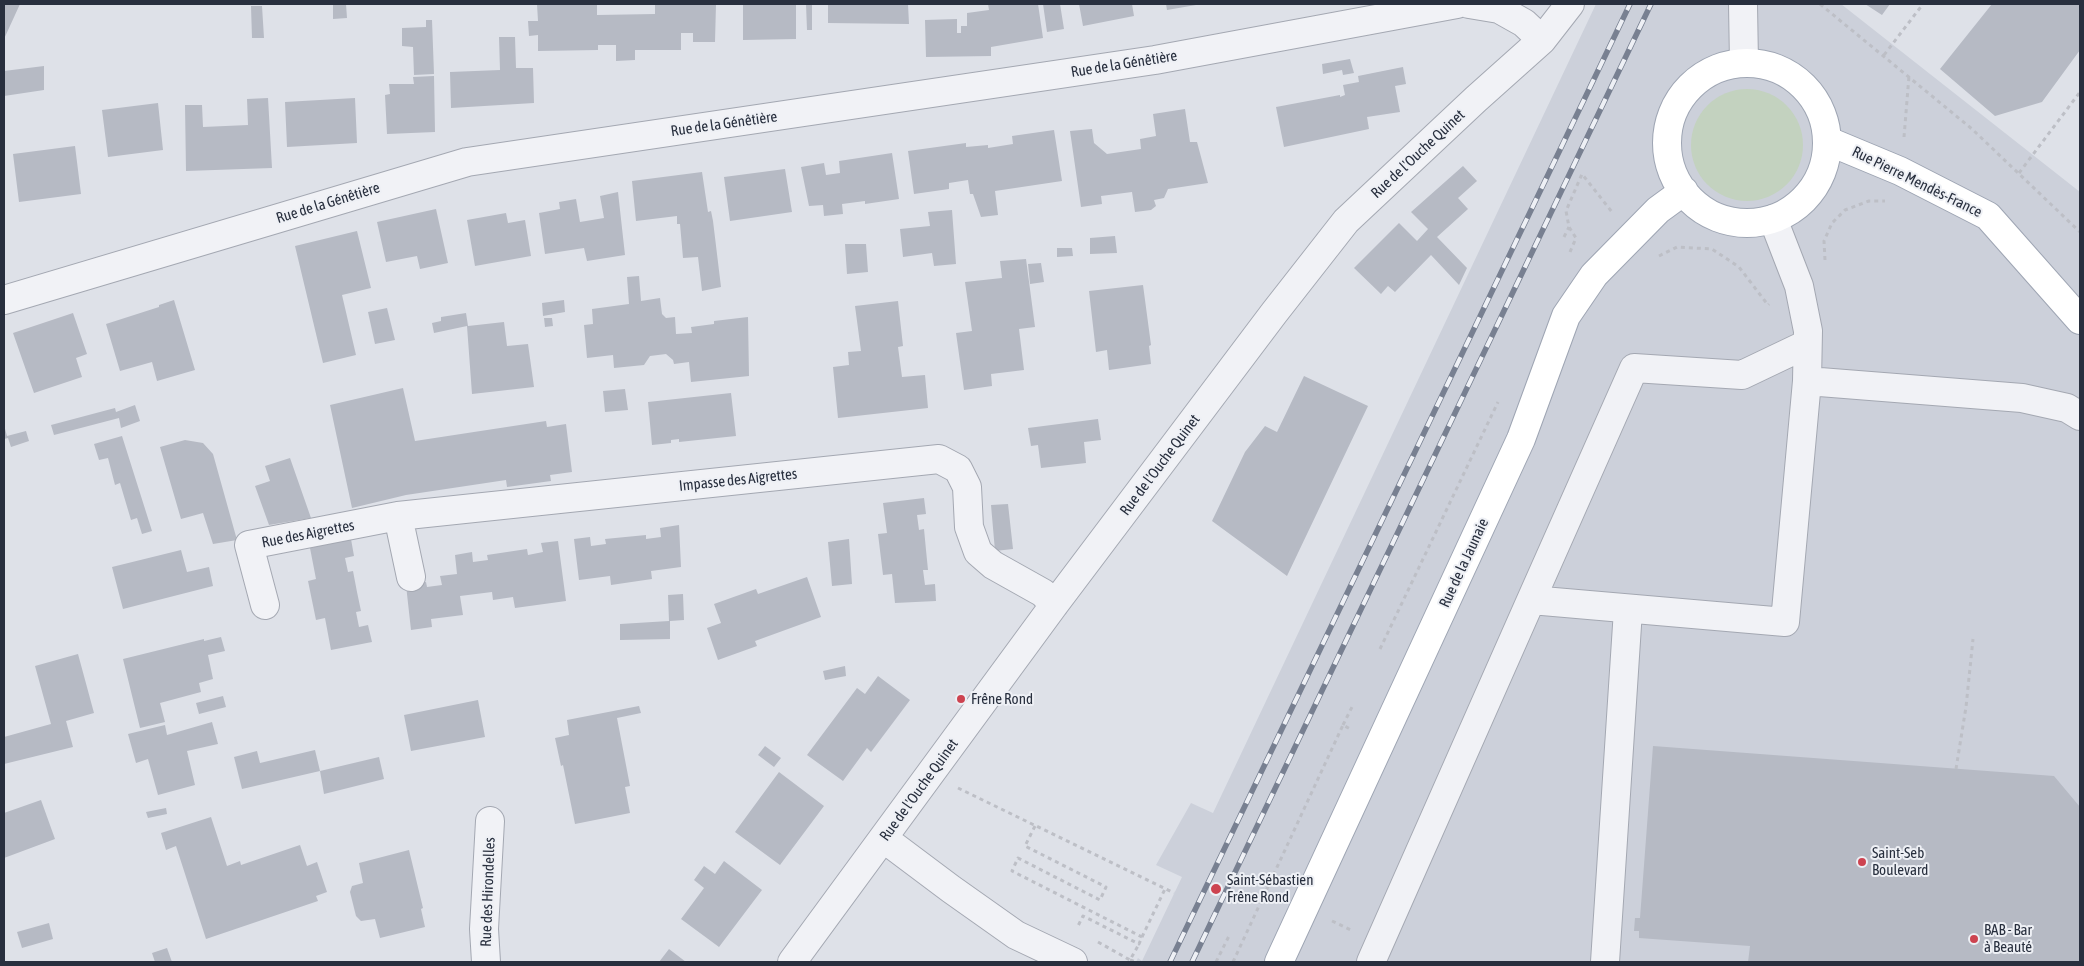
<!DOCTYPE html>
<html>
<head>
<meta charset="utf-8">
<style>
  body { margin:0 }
  #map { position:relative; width:2084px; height:966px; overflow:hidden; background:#dee1e8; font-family:"Asap Condensed",sans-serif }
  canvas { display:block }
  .frame { position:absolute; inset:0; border:5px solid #282f3e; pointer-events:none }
</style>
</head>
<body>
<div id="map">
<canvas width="2084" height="966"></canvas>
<div class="frame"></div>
</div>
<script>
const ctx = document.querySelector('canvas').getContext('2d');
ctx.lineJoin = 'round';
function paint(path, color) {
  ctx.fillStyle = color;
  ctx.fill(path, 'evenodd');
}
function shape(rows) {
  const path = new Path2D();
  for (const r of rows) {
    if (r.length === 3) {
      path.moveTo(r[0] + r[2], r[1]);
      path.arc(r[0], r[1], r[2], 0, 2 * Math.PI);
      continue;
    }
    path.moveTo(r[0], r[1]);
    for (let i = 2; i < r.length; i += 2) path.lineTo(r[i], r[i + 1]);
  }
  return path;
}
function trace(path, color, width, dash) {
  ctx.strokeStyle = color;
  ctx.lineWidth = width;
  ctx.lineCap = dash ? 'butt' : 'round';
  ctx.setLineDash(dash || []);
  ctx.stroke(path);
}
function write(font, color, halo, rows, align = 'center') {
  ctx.font = font + ' "Asap Condensed",sans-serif';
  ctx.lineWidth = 4;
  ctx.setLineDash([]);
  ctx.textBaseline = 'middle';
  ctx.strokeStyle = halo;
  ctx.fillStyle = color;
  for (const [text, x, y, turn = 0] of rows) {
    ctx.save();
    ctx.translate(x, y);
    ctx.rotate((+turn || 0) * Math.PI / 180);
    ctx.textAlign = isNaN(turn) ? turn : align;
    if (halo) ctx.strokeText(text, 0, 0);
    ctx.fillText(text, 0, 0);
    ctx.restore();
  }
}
paint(shape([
  [1596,4,1841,4,2080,192,2080,962,1136,962,1138,958,1142,961,1182,877,1156,865,1191,803,1213,813]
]), '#ccd0da');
paint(shape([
  [1747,145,56]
]), '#c3d2bf');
paint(shape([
  [4,4,20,4,4,39],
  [333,4,346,4,347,18,333,19],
  [537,4,597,4,597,15,655,14,655,4,716,4,715,42,693,42,693,33,681,33,681,50,635,50,635,60,616,61,616,45,598,45,598,50,538,51,538,35,529,36,528,21,538,21],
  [743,4,796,4,796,39,743,40],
  [806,4,812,4,812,30,807,30],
  [828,4,908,4,909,24,828,23],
  [988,4,1038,4,1043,38,991,47,991,56,926,57,925,20,957,19,957,33,961,33,961,26,967,26,967,13,989,10],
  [1043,4,1060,4,1064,29,1047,32],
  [1079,4,1132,4,1134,16,1083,26],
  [1166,4,1196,4,1196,5,1167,10],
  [1865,4,1890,4,1882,15],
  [1992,4,2080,4,2080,50,2042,102,1995,116,1940,69],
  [251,6,262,6,264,38,252,38],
  [426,20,432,20,434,74,414,75,413,47,402,46,402,28,426,27],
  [499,37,515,37,516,68,533,68,534,103,451,108,450,72,500,70],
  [1350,59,1354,73,1343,75,1342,70,1323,74,1322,64],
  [44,66,44,90,4,96,4,71],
  [1403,67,1406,84,1395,86,1400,112,1367,117,1369,129,1284,147,1276,107,1340,95,1340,97,1345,95,1343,85,1359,82,1358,76],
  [434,76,435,132,387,134,385,95,390,94,389,84,414,84,413,77],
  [268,98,272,168,186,171,185,105,202,105,203,127,248,125,247,99],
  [355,98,357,143,287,147,285,102],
  [158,103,163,150,108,157,102,110],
  [1185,109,1190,142,1197,142,1208,183,1168,189,1164,198,1154,200,1156,206,1151,210,1135,212,1132,192,1101,196,1102,204,1081,207,1070,131,1092,129,1094,143,1107,154,1141,149,1140,139,1156,136,1153,114],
  [1054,130,1062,181,995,191,998,215,981,217,973,194,970,194,968,180,949,183,949,189,914,194,908,151,966,143,966,147,988,145,988,148,1013,144,1012,136],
  [75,146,81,194,19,202,13,154],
  [892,153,899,199,865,204,865,201,842,204,843,214,824,216,823,205,809,206,801,167,824,163,826,175,840,173,839,161],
  [1463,166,1477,181,1458,198,1468,209,1437,237,1467,268,1459,285,1431,255,1395,292,1388,286,1381,294,1354,268,1399,223,1417,241,1428,229,1411,212],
  [785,169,792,212,730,221,724,177],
  [702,172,708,212,711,211,713,221,721,287,702,291,698,257,683,258,680,224,677,224,677,216,636,221,632,181],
  [618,192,625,255,587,261,584,248,545,254,539,213,560,209,559,202,576,199,580,222,604,218,600,196],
  [436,209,448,263,420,269,417,256,386,262,377,222],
  [952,210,956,264,934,266,932,253,903,257,900,229,930,226,928,212],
  [506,213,508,223,525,220,531,256,475,266,467,220],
  [357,231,371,288,342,295,356,355,323,363,295,246],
  [1115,236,1117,253,1090,254,1090,238],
  [845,244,866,244,868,272,847,274],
  [1057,248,1072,248,1073,256,1057,257],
  [1026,259,1035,327,1019,329,1024,370,991,374,992,386,964,390,956,333,972,331,965,282,1002,278,1000,261],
  [1041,263,1044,282,1030,284,1028,264],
  [639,276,641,301,660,298,662,314,666,318,675,317,676,334,692,333,691,327,714,324,714,321,748,317,749,376,691,382,689,362,674,364,673,360,666,354,650,356,644,365,614,368,613,355,587,358,584,325,593,324,592,309,629,304,627,277],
  [1143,285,1151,345,1149,346,1151,364,1109,370,1107,350,1096,352,1089,291],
  [174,300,195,370,157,381,152,362,120,371,106,324,159,307,159,305],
  [564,300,565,312,543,316,542,303],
  [898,301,903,346,898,347,902,377,925,375,928,408,838,418,833,367,849,365,848,352,861,351,855,306],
  [387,308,395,340,375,344,368,312],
  [73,313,87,354,76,358,82,377,34,393,13,333],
  [466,313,468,326,504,322,507,346,528,344,534,387,472,394,467,326,434,333,432,323,441,321,441,317],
  [544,318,552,318,553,326,545,327],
  [1304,376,1368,406,1287,576,1212,521,1245,452,1265,426,1277,432],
  [403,388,415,441,546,421,547,427,566,424,572,472,550,475,551,481,507,487,506,480,406,495,352,508,330,405],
  [625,389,628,410,605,412,603,391],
  [731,393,736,436,679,442,679,439,671,440,671,443,652,445,648,402],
  [135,405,140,421,121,428,119,418,54,435,51,425,115,408,116,412],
  [1098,419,1101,440,1084,442,1086,463,1041,468,1038,445,1031,446,1028,428],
  [4,425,7,436,26,431,29,441,11,447,8,438,4,439],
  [122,436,152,531,142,534,137,518,131,520,120,483,115,485,108,458,99,460,94,444],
  [185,440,203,443,213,454,237,540,213,544,203,513,181,519,160,447],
  [290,458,311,518,269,525,255,486,270,481,265,466],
  [924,498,926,514,917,515,919,530,924,529,926,550,928,570,923,570,925,585,935,584,936,601,895,603,892,574,883,575,878,534,887,533,883,503],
  [1008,504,1013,549,995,551,991,505],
  [679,525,681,567,651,571,652,579,611,585,610,576,579,580,574,539,590,537,591,546,606,544,605,539,646,535,646,539,661,537,660,528],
  [351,539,354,556,345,558,348,572,353,571,357,592,361,611,356,612,359,627,368,625,372,642,331,650,325,618,316,620,308,581,316,579,310,548],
  [849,539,852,584,832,586,828,542],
  [558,541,566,601,515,608,513,597,493,600,492,592,460,596,463,615,431,619,432,627,411,630,406,585,426,582,427,587,442,585,440,576,457,574,455,555,472,552,473,562,488,560,487,555,527,549,528,555,543,552,541,543],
  [181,550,187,572,209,567,213,586,123,609,112,567],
  [807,577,821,617,755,641,757,646,718,660,707,628,721,623,714,604,756,589,758,594],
  [683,594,684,620,670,621,670,639,620,640,620,624,669,621,668,595],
  [221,637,225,651,208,655,213,679,199,683,201,692,160,703,165,722,140,728,123,659,204,639,204,641],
  [78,654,94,713,66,721,73,747,4,764,4,737,51,724,35,666],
  [845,666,846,676,825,680,823,671],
  [878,676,910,700,871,752,867,748,843,781,807,755,857,688,865,694],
  [223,696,226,707,199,714,196,703],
  [478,700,485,737,411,751,404,715],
  [639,706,641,713,617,718,630,786,625,787,630,813,575,824,563,765,561,766,555,738,569,735,567,720],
  [212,722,218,744,187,751,195,785,158,795,148,759,136,763,128,734,165,725,167,735],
  [765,746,781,758,774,767,758,755],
  [1653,746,2054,776,2080,807,2080,962,1748,962,1750,946,1639,938,1639,931,1634,931,1635,918,1640,918],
  [315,750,320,771,379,757,384,779,324,794,320,771,242,789,234,757,257,751,260,763],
  [779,772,824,806,780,865,735,832],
  [41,800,55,839,4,858,4,813],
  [166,808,167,814,148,818,146,812],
  [211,817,227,866,240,861,241,865,300,845,307,866,317,862,327,892,316,896,318,901,206,939,176,846,166,850,161,833],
  [409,850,423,908,421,909,425,927,380,938,375,919,361,921,356,916,350,892,352,886,363,883,359,863],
  [724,861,762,890,719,947,681,919,704,888,694,880,704,866,715,874],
  [49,923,53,939,22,948,17,932],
  [167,948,172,962,155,962,152,953],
  [669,949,686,962,659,962]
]), '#b6bac4');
const minor = shape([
  [1469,4,1499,9,1524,23,1542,40],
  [1743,4,1744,63],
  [4,300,467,162,1155,60,1457,4],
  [1807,381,2022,398,2067,408,2080,416],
  [411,577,398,516,939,459,958,469,967,487,969,527,978,552,993,565,1043,593,1054,605],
  [1531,600,1634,368,1742,375,1807,344],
  [265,605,249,545,398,516],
  [883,838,951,889,1016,935,1073,962],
  [486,962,484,929,490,821],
  [792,962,1054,605,1274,313,1346,221,1476,99,1542,40,1570,4],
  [1371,962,1531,600,1785,622,1807,381,1808,331,1799,286,1773,219],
  [1605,962,1628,610]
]);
const major = shape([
  [1747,143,80],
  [1828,141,1900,171,1988,216,2080,320],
  [1279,962,1521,439,1566,316,1594,275,1658,210,1684,191]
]);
trace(minor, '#a4a8b2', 30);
trace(major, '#9ea5b3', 30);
trace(shape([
  [1820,4,1972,129,2080,232],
  [1884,55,1923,4],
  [1904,137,1909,76],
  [2019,173,2080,92],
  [1564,237,1569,227],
  [1570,252,1576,238,1569,227,1566,211,1582,174,1612,212],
  [1659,256,1677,247,1712,249,1739,267,1768,305,1769,304],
  [1825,260,1824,241,1832,223,1845,210,1869,201,1885,201],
  [1380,649,1498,402],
  [1343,725,1352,707],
  [1956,769,1966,707,1973,639],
  [958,788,1174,893],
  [1035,826,1025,846,1106,887,1100,900,1018,858,1012,871,1142,937,1139,944,1083,916,1077,928],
  [1332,921,1351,930],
  [1142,937,1165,889],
  [1098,942,1130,960,1139,944],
  [1130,960,1136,962],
  [1216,962,1229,936],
  [1233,962,1343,725,1352,730]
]), '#bdbfc6', 3, [4, 4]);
trace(minor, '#f1f2f6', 28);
trace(major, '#fff', 28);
const rail = shape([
  [1170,962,1630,4],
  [1192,962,1651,4]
]);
trace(rail, '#788091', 5.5);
trace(rail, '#eef0f5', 4, [11]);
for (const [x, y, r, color] of [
  [961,699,5,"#cd4350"],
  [1862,862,5,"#cd4350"],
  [1216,889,6,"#cd4350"],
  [1974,939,5,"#cd4350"]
]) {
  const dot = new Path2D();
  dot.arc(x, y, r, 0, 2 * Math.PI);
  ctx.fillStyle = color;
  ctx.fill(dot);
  trace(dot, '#eef0f5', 2);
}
write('15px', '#282f3e', '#eef0f5', [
  ["Rue de la Génêtière",1124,64,-9],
  ["Rue de la Génêtière",724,124,-8],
  ["Rue de l'Ouche Quinet",1418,154,-43],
  ["Rue Pierre Mendès-France",1917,182,26],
  ["Rue de la Génêtière",328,203,-17],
  ["Rue de l'Ouche Quinet",1160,465,-53],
  ["Impasse des Aigrettes",738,480,-6],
  ["Rue des Aigrettes",308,534,-11],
  ["Rue de la Jaunaie",1464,563,-65],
  ["Rue de l'Ouche Quinet",919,790,-54],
  ["Rue des Hirondelles",488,892,-88]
]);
write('15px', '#282f3e', '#eef0f5', [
  ["Frêne Rond",971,699],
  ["Saint-Seb",1872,853],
  ["Boulevard",1872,870],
  ["Saint-Sébastien",1227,880],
  ["Frêne Rond",1227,897],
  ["BAB - Bar",1984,930],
  ["à Beauté",1984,947]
], 'left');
</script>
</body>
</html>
